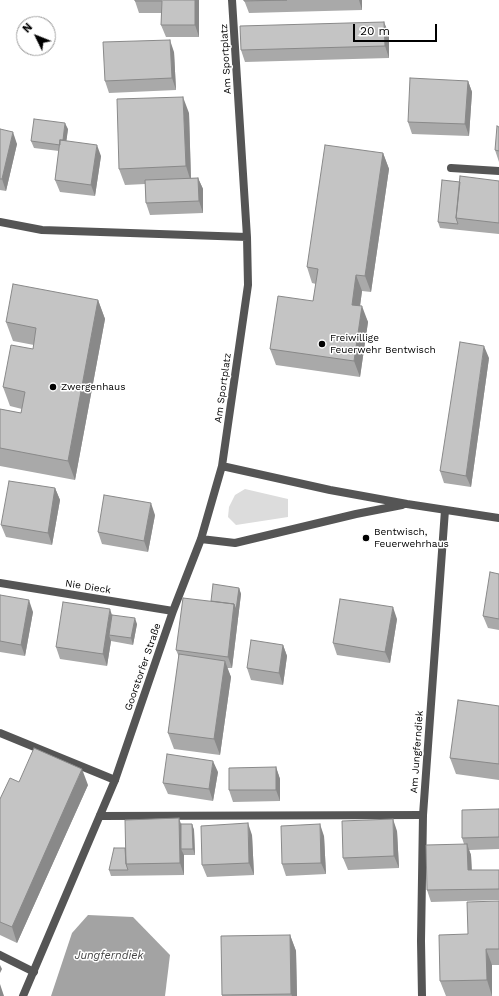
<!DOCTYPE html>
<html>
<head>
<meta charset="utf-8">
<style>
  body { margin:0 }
  #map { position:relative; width:499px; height:996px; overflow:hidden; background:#fff; font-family:"Work Sans",sans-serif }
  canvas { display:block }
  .north { position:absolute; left:16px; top:16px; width:40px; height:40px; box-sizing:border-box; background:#fff; border:1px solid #999; border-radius:50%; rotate:313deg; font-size:11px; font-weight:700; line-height:16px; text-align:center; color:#000 }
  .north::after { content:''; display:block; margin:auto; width:14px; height:18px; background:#000; clip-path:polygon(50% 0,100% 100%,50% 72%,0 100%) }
  .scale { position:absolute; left:353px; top:24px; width:84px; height:18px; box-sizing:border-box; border:2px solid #000; border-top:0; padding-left:5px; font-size:12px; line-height:14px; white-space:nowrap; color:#000; -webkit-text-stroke:3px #fff; paint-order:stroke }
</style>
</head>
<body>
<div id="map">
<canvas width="499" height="996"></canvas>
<div class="north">N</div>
<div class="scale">20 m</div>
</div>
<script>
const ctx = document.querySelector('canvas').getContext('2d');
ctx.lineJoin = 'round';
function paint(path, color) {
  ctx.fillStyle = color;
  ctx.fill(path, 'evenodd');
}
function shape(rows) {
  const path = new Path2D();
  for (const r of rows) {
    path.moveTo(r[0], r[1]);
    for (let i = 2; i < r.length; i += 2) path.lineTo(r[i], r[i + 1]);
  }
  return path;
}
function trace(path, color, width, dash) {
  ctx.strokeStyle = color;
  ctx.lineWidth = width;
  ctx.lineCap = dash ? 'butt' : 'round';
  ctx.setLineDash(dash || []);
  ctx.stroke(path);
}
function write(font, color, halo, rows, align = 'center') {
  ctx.font = font + ' "Work Sans",sans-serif';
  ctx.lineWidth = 3;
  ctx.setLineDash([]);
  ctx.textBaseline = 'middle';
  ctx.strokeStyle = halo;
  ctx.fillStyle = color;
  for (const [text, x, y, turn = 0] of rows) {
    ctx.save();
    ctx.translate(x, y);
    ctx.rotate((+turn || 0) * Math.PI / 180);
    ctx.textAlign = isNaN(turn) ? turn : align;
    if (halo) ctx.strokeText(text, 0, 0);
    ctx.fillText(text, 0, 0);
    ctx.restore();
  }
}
paint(shape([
  [245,489,288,499,288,517,236,525,228,517,229,507,235,495]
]), '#dcdcdc');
paint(shape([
  [88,915,133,917,170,955,165,996,51,996,72,933]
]), '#a3a3a3');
trace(shape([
  [451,168,499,171],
  [0,733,115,780],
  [100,816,423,815],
  [0,955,34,972]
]), '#555', 8);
trace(shape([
  [0,222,42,230,247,237],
  [222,466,330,490,407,504,499,518],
  [201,539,235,543,356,514,402,505],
  [0,583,173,611],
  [23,996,115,780,173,611,201,539,222,466,248,285,247,237,232,0],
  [422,996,421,941,423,815,445,510]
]), '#555', 8);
paint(shape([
  [199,0,199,37,166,37,161,25,161,13,139,13,135,1],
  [244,0,362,0,362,10,249,13],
  [389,34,389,58,245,62,241,50],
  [174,52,176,90,109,93,105,81],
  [468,81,472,92,469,136,412,134,408,122],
  [189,113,191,178,198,178,203,189,203,213,150,215,146,203,145,184,125,185,119,169],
  [499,127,499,162,495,150],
  [0,129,17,144,6,191,0,190],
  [68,129,66,141,101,156,95,196,60,192,55,180,59,151,34,148,31,141],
  [383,153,389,169,371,292,362,291,360,306,368,322,360,377,276,365,270,349,313,301,316,284,312,283,307,267],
  [499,181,499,234,440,228,438,222,460,182],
  [98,300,105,319,75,480,0,466,0,409,21,413,22,409,10,406,3,387,33,349,34,345,13,341,6,322],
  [489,358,471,487,444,483,440,471],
  [55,488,60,500,52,545,6,537,1,525],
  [155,515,148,552,102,544,98,532],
  [499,574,499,630,488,628,483,616],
  [239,588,241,594,232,668,227,668,231,677,220,755,174,749,168,733,179,657,176,650,211,601],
  [0,595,33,612,25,656,0,652],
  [112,615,137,624,133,645,111,641,107,666,60,659,56,647],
  [397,619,390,663,337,655,333,643],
  [283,645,287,656,283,685,251,680,247,668],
  [499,706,499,780,456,774,450,758],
  [276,767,280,779,280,801,233,802,229,790],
  [218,772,213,801,168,794,163,783],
  [19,782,88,785,17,943,0,935,0,799],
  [499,809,499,849,469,850,471,855,472,870,499,870,499,900,431,902,427,890,464,844,462,838],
  [181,824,192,824,194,830,195,855,184,855,184,875,111,876,109,870,125,848],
  [397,831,399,868,348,870,343,858],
  [252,835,254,875,207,877,202,865],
  [324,836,326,874,286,876,282,864],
  [499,901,499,965,492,965,492,996,446,996,440,981,468,934],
  [290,935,296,951,297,996,222,996,222,995]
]), '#a9a9a9');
paint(shape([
  [195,0,199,0,199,37,195,25],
  [359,0,362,0,362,10],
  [384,22,389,34,389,58,385,46],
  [170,40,174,52,176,90,172,78],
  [468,81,472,92,469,136,465,124],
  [183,97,189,113,191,182,186,166],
  [65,123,68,129,65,152,62,145],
  [13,132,17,144,6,191,2,179],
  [97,145,101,156,95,196,91,185],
  [383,153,389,169,371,292,365,276],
  [198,178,203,189,203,213,199,201],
  [356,275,362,291,358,321,352,305],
  [98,300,105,319,75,480,68,461],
  [362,306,368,322,360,377,354,361],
  [484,346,489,358,471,487,466,476],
  [55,488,60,500,52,545,48,533],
  [151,503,155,515,148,552,144,541],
  [239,588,241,594,232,668,228,657,234,604],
  [29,600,33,612,25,656,21,645],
  [393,607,397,619,390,663,385,652],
  [110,609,114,621,109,635,111,641,107,666,103,654],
  [135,618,137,624,133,645,131,638],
  [283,645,287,656,283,685,279,673],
  [225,661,231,677,220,755,214,739],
  [213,761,218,772,213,801,209,789],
  [276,767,280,779,280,801,276,790],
  [82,769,88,785,17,943,12,927],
  [179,818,183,830,181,849,184,855,184,875,180,863],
  [393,819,397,831,399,868,394,856],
  [248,823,252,835,254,875,249,863],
  [192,824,194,830,195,855,193,849],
  [320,824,324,836,326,874,321,863],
  [467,844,471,855,472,882,468,870],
  [290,935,296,951,297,996,292,996,291,994],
  [486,949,492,965,492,996,487,980],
  [0,965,2,969,0,973],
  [0,984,4,996,0,996]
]), '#898989');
const building = shape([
  [135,0,195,0,195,25,161,25,162,1,135,1,135,0],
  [244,0,287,0,244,1,244,0],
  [384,22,385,46,241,50,240,26,384,22],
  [170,40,172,78,105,81,103,42,170,40],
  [410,78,468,81,465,124,408,122,410,78],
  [183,97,186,166,119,169,117,99,183,97],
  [34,119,65,123,63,140,60,140,60,145,31,141,34,119],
  [497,126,499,127,499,151,495,150,497,126],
  [0,129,13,132,2,179,0,179,0,129],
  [60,140,97,145,91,185,55,180,60,140],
  [325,145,383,153,365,276,356,275,352,305,362,306,354,361,270,349,278,296,313,301,318,269,307,267,325,145],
  [460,176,499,181,499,223,456,218,460,176],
  [198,178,199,201,146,203,145,180,198,178],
  [442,180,460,182,456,218,458,224,438,222,442,180],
  [13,284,98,300,68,461,0,448,0,409,21,413,25,392,3,387,11,345,33,349,36,328,6,322,13,284],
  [460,342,484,346,466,476,440,471,460,342],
  [9,481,55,488,48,533,1,525,9,481],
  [104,495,151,503,144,541,98,532,104,495],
  [490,572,499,574,499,619,483,616,490,572],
  [213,584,239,588,236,610,234,604,211,601,213,584],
  [0,595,29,600,21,645,0,641,0,595],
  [183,598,234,604,228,657,176,650,183,598],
  [340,599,393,607,385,652,333,643,340,599],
  [63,602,110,609,103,654,56,647,63,602],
  [112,615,135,618,131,638,109,635,112,615],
  [251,640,283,645,279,673,247,668,251,640],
  [179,654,225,661,214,739,168,733,179,654],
  [458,700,499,706,499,764,450,758,458,700],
  [34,748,82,769,12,927,0,922,0,799,10,778,19,782,34,748],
  [167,754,213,761,209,789,163,783,167,754],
  [276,767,276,790,229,790,229,768,276,767],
  [499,809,499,837,462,838,462,810,499,809],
  [179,818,180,863,126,864,125,820,179,818],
  [393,819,394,856,343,858,342,821,393,819],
  [248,823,249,863,202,865,201,826,248,823],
  [181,824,192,824,193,849,181,849,181,824],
  [320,824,321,863,282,864,281,826,320,824],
  [467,844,468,870,499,870,499,889,427,890,426,845,467,844],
  [114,848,125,848,126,864,128,870,109,870,114,848],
  [499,901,499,949,486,949,487,980,440,981,439,935,468,934,467,902,499,901],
  [290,935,291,994,222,995,221,936,290,935]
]);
paint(building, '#c4c4c4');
trace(building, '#898989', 1);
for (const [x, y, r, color] of [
  [322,344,4,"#000"],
  [53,387,4,"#000"],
  [366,538,4,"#000"]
]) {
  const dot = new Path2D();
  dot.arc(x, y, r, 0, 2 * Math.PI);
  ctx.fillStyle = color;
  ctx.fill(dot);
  trace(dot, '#fff', 1.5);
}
write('10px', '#000', '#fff', [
  ["Am Sportplatz",226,59,-93],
  ["Am Sportplatz",223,388,-82],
  ["Nie Dieck",88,587,9],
  ["Goorstorfer Straße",143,667,-71],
  ["Am Jungferndiek",417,752,-86]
]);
write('10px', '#000', '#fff', [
  ["Freiwillige",330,338],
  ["Feuerwehr Bentwisch",330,350],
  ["Zwergenhaus",61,387],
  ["Bentwisch,",374,532],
  ["Feuerwehrhaus",374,544]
], 'left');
write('italic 11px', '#444', '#fff', [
  ["Jungferndiek",109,956]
]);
</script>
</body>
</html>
